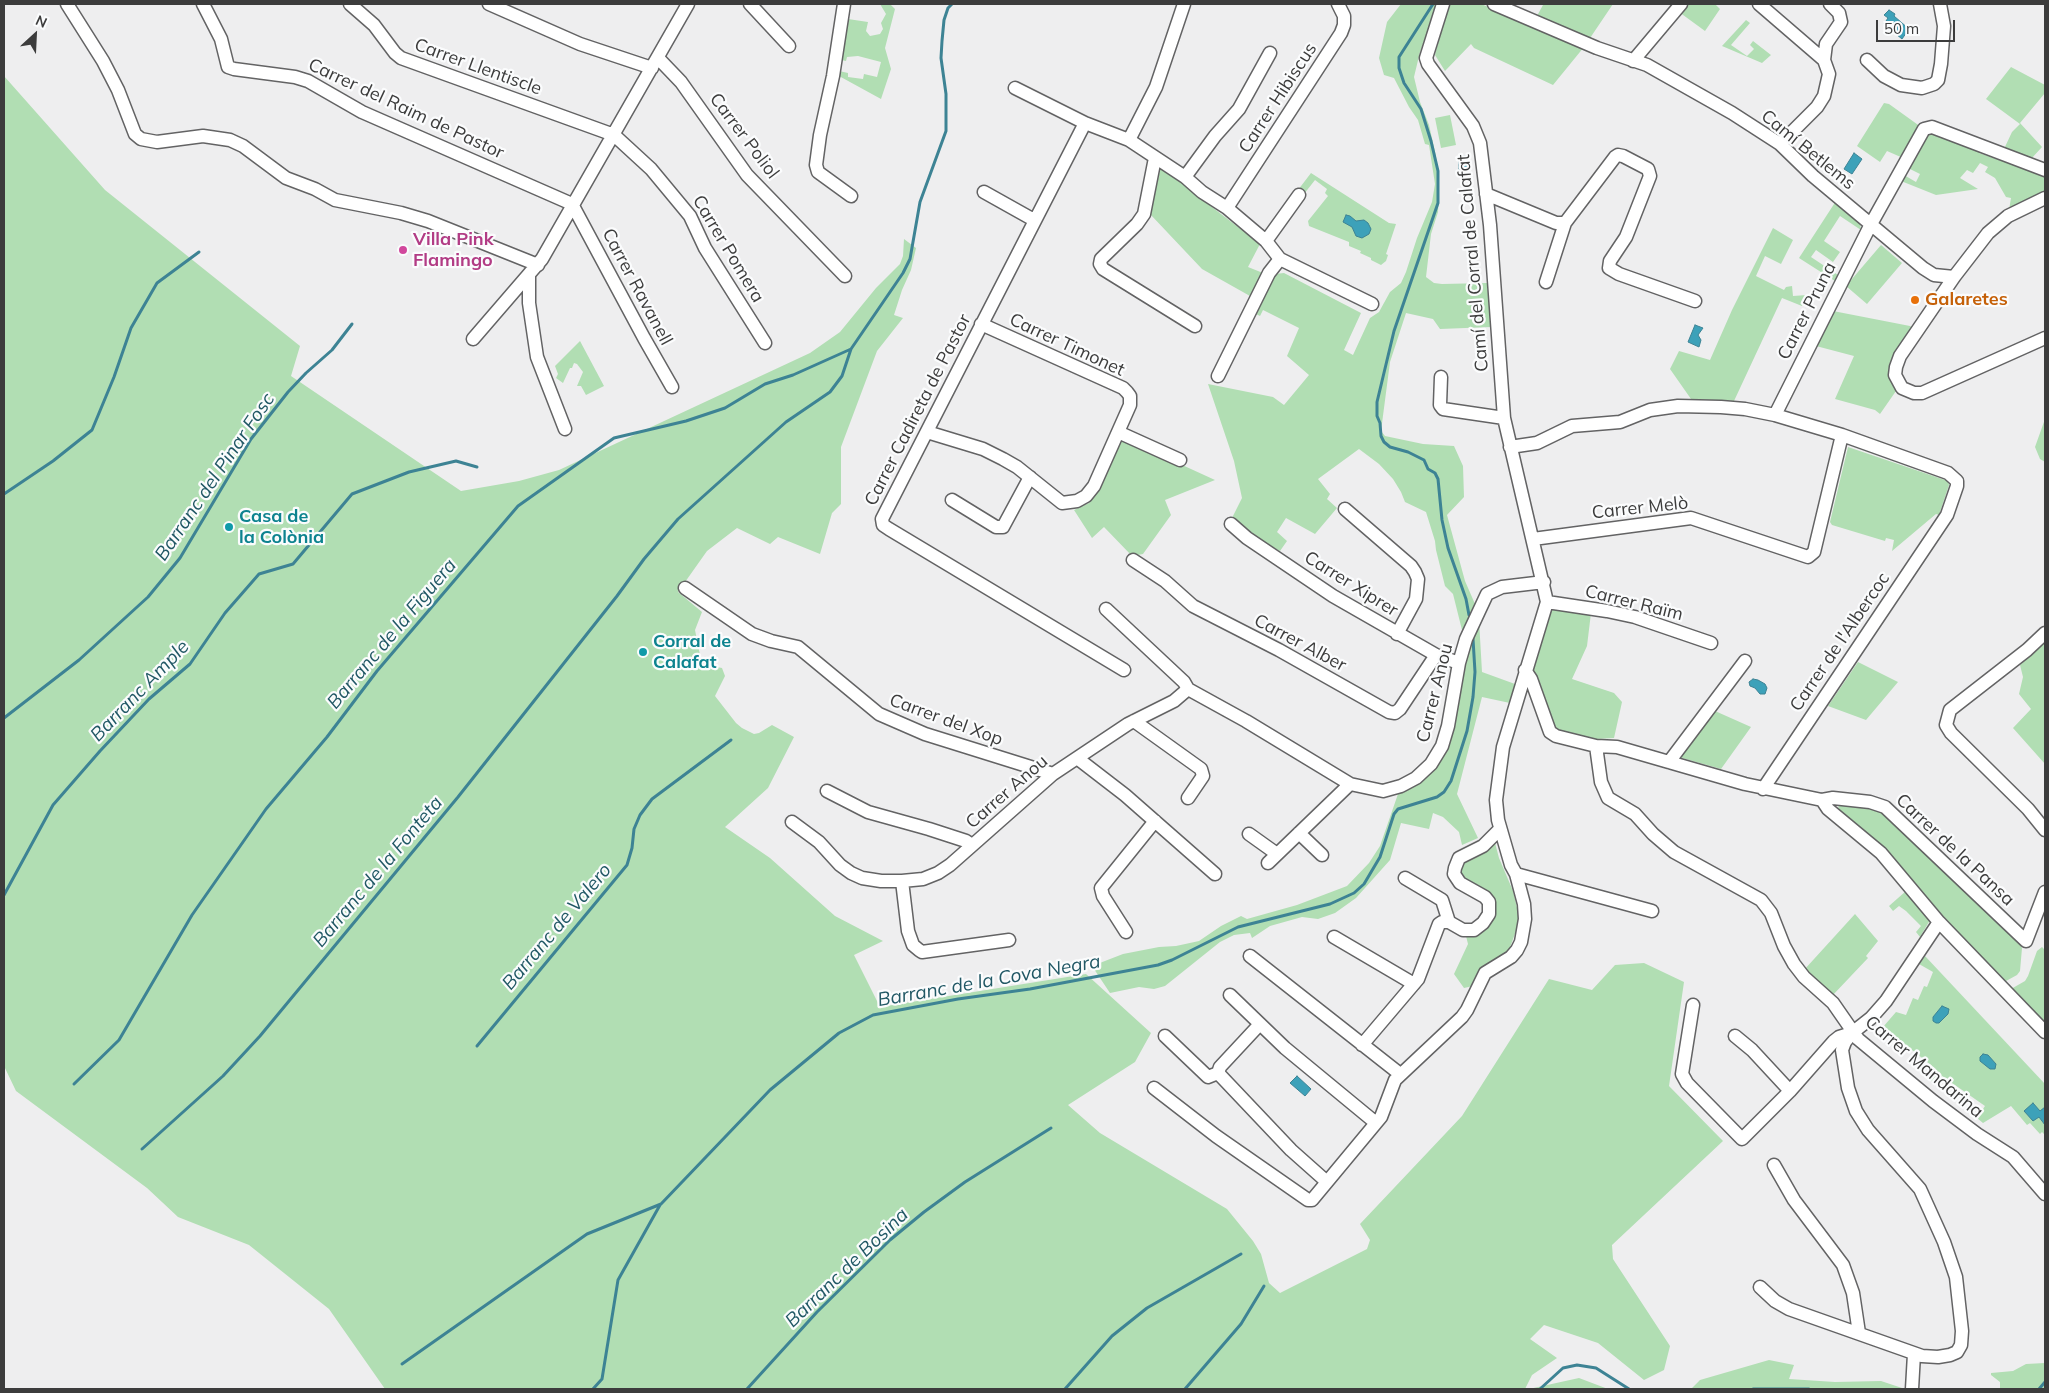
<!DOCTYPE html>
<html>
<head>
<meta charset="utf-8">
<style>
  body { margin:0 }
  #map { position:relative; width:2049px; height:1393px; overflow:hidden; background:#eeeeef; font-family:Mulish,sans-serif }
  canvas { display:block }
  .frame { position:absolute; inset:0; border:5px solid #3c3c3c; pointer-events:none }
  .north { position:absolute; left:10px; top:10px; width:50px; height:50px; -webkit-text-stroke:4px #fbfcfd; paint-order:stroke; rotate:25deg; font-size:14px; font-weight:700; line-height:20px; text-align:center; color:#3c3c3c }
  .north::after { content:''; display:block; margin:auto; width:18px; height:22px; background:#3c3c3c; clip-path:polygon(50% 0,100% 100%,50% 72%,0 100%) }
  .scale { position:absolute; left:1876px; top:20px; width:79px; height:22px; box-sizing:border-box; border:2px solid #3c3c3c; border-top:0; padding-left:6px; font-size:15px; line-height:18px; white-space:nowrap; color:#3c3c3c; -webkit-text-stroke:4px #fbfcfd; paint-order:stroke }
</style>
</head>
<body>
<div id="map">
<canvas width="2049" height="1393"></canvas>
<div class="frame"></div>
<div class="north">N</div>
<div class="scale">50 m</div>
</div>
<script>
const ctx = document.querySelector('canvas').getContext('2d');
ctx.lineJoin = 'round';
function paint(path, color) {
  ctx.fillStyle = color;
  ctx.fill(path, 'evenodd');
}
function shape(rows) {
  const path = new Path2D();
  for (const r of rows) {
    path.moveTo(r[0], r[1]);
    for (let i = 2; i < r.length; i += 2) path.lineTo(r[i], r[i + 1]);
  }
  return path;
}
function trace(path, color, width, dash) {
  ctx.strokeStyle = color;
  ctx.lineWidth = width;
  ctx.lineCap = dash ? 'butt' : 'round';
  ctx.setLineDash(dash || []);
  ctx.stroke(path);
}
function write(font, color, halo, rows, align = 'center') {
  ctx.font = font + ' Mulish,sans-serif';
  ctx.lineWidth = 4.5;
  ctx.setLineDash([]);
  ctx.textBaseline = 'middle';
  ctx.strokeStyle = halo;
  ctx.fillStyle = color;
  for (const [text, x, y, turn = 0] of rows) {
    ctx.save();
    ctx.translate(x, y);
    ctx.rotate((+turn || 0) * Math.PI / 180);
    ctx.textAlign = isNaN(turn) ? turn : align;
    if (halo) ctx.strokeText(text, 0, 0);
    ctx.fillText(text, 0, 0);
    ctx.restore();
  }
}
paint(shape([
  [880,4,890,4,895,9,885,48,891,69,881,99,839,76,839,71,848,73,848,77,863,79,864,74,877,77,881,62,858,56,847,57,846,61,841,60,848,19,868,22,866,31,870,36,880,34,883,29,881,23,886,14],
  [1401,4,1437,4,1420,52,1414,77,1420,102,1429,125,1436,156,1439,191,1438,212,1431,234,1426,277,1434,283,1442,284,1487,283,1491,327,1440,329,1433,319,1406,313,1390,362,1381,431,1385,436,1423,444,1454,446,1463,466,1464,497,1447,515,1465,581,1475,604,1463,634,1453,594,1445,586,1436,550,1435,541,1426,512,1405,502,1401,492,1393,479,1379,464,1359,449,1318,479,1330,494,1327,499,1337,508,1315,534,1286,518,1277,532,1287,541,1280,551,1246,533,1232,518,1242,498,1234,461,1208,384,1273,397,1284,405,1309,375,1287,356,1299,328,1263,310,1260,316,1254,313,1275,274,1284,273,1361,313,1344,350,1353,355,1370,318,1379,312,1390,292,1401,283,1406,272,1417,238,1432,202,1435,184,1429,145,1425,144,1418,120,1409,107,1394,78,1384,75,1379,58,1387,22],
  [1448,4,1481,4,1532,25,1543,5,1541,4,1613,4,1584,47,1553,85,1474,48,1471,44,1445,71,1435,55],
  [1685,4,1715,4,1720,9,1705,31,1679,12],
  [1746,20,1750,23,1731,45,1747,56,1754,49,1750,45,1753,41,1771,55,1762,63,1722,46],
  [2011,67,2045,85,2045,93,2020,123,2042,147,2031,159,2004,149,2012,132,2020,124,1986,99],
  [4,76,105,190,300,346,291,376,461,491,519,481,559,470,810,353,840,332,876,288,900,264,903,256,904,239,916,248,911,270,902,290,894,315,903,318,877,351,841,447,841,504,832,513,820,554,778,537,770,544,737,528,707,551,678,592,702,612,695,630,701,660,706,665,722,668,725,676,715,696,736,723,742,728,754,734,759,733,772,725,794,737,768,788,725,827,770,858,835,916,883,941,854,955,880,1007,1086,974,1151,1033,1135,1062,1068,1105,1100,1133,1227,1209,1253,1241,1261,1254,1269,1283,1280,1293,1367,1249,1370,1240,1360,1224,1462,1116,1549,979,1592,990,1615,965,1644,963,1684,982,1669,1086,1723,1141,1612,1245,1613,1259,1670,1346,1664,1370,1644,1380,1598,1343,1544,1325,1530,1339,1557,1358,1532,1375,1525,1389,385,1389,329,1309,249,1245,178,1217,147,1188,16,1091,4,1066],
  [1884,103,1889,104,1921,127,1903,158,1887,151,1880,162,1857,146],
  [1450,115,1456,145,1441,148,1435,118],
  [1927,132,1931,132,1980,150,1979,153,2045,176,2045,193,2009,210,2011,198,2006,197,1995,178,1985,172,1988,167,1980,163,1973,173,1967,170,1960,178,1978,189,1936,195,1901,181,1904,175,1916,182,1920,174,1908,168],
  [1161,166,1180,178,1195,194,1260,244,1248,267,1263,273,1250,296,1202,269,1150,214],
  [1311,173,1389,223,1396,224,1386,254,1388,255,1386,261,1381,265,1371,260,1371,258,1360,253,1361,251,1349,246,1349,242,1309,226,1308,221,1328,196,1325,193,1327,189,1315,180,1304,194,1298,190],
  [1836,201,1860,223,1861,230,1840,216,1824,241,1840,252,1833,262,1816,250,1811,257,1838,275,1835,281,1799,258],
  [1773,228,1793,240,1781,264,1765,256,1756,276,1784,290,1786,287,1792,286,1793,296,1807,295,1802,306,1782,298,1734,401,1691,399,1670,369,1679,351,1710,360,1732,310],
  [1881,245,1902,263,1867,304,1846,286],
  [1833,311,1910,326,1913,328,1891,361,1889,376,1896,391,1880,414,1875,410,1835,399,1854,356,1816,346],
  [580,341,604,386,586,395,581,386,577,386,583,372,577,364,574,363,572,368,570,368,563,383,556,378,558,374,555,366],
  [2045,419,2045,462,2040,459,2035,447],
  [1121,437,1215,480,1165,500,1171,515,1143,554,1132,556,1104,527,1092,538,1074,510,1089,503,1100,489],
  [1848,447,1948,481,1949,485,1939,515,1936,514,1892,551,1894,540,1886,538,1885,541,1832,525,1830,522],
  [1550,607,1591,613,1587,646,1572,679,1614,693,1622,702,1614,738,1596,739,1568,734,1555,729,1533,671,1533,665],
  [1479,620,1482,672,1515,684,1510,703,1482,697,1457,794,1478,838,1462,845,1459,832,1443,817,1433,813,1429,829,1401,823,1390,860,1356,898,1335,913,1318,919,1302,917,1270,926,1252,938,1250,933,1234,935,1220,942,1165,986,1154,989,1139,987,1110,993,1092,966,1123,954,1159,947,1176,946,1199,941,1221,926,1241,916,1247,919,1297,905,1347,886,1369,863,1380,846,1398,794,1422,782,1445,753,1464,661],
  [2045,642,2045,764,2013,728,2031,709,2019,694,2023,677,2020,665],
  [1858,662,1898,682,1866,720,1828,706],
  [1715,711,1751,727,1721,769,1682,758,1682,754],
  [1843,804,1876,809,1884,814,2019,942,2022,948,2020,971,2017,975,2006,981,2001,978,1944,917,1886,849,1838,809,1839,805],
  [1494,839,1499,858,1513,891,1519,916,1517,928,1508,953,1473,986,1464,988,1454,974,1468,944,1466,936,1493,916,1461,877,1459,866],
  [1906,891,1930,920,1920,937,1916,932,1921,926,1906,911,1899,906,1893,911,1889,906],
  [1855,914,1878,941,1866,956,1868,958,1832,996,1804,970],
  [2042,947,2045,950,2045,1023,2011,989,2025,981,2028,976,2037,951],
  [1925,956,2045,1084,2045,1135,2042,1132,2040,1134,2030,1123,2027,1125,2011,1106,1983,1123,1977,1118,1985,1106,1942,1076,1935,1084,1928,1078,1936,1069,1883,1027,1896,1012,1906,1015,1913,998,1918,1000,1924,986,1927,987,1933,972,1919,964],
  [1769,1360,1794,1365,1789,1379,1835,1382,1881,1381,1905,1389,1691,1389,1700,1380],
  [2045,1363,2045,1389,2000,1389,2000,1382,1991,1375,1991,1373,2013,1371,2026,1364],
  [1579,1378,1608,1389,1529,1389]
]), '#b1deb3');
const water = shape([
  [1889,10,1895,14,1894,16,1909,29,1902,39,1884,24,1888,18,1884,15,1889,10],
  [1854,153,1862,159,1852,174,1844,169,1854,153],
  [1459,156,1468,156,1468,174,1459,174,1459,156],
  [1346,215,1350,216,1356,221,1364,220,1368,223,1371,229,1369,234,1362,238,1356,236,1352,227,1343,222,1346,215],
  [1695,325,1703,328,1698,335,1701,340,1699,347,1688,342,1695,325],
  [1753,679,1758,680,1765,684,1767,688,1765,694,1760,694,1755,688,1750,686,1749,682,1753,679],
  [1942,1006,1949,1009,1948,1014,1939,1023,1936,1023,1933,1021,1933,1017,1942,1006],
  [1983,1054,1988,1055,1996,1064,1995,1069,1990,1069,1980,1061,1980,1057,1983,1054],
  [1297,1076,1311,1089,1305,1096,1290,1083,1297,1076],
  [2033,1103,2040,1111,2045,1107,2045,1125,2039,1117,2033,1121,2024,1111,2033,1103]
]);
paint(water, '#3da1b9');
trace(water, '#3d8394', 1);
trace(shape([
  [1433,4,1399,57,1399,68,1404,83,1421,109,1431,141,1438,171,1438,203,1394,331,1377,402,1377,416,1380,423,1381,436,1384,442,1390,447,1408,452,1424,460,1428,469,1435,473,1438,479,1442,520,1448,548,1466,599,1469,615],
  [4,494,53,461,92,430,114,377,131,328,157,283,199,252],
  [4,718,79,660,148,597,180,558,251,439,288,392,306,373,332,350,352,324],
  [4,895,53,805,100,751,149,699,190,664,225,613,259,574,293,564,352,494,409,472,456,461,477,467],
  [477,1046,627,865,632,848,634,829,640,815,652,799,731,740],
  [74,1084,119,1040,192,915,266,809,327,737,377,671,518,506,614,438,686,421,725,408,765,384,793,375,851,349],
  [142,1149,223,1076,260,1036,458,797,617,596,644,559,678,519,786,422,830,392,842,376,851,349,903,273,910,259,920,202,946,131,946,94,941,58,942,41,944,20,948,8,952,4],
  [402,1364,587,1234,661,1204,770,1090,839,1033,873,1015,958,999,1030,989,1158,965,1172,960,1238,927,1330,904,1354,893,1364,884,1380,857,1394,814,1398,809,1437,797,1444,792,1451,781,1467,731,1473,697,1475,672,1473,639],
  [593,1389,602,1379,618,1280,660,1205],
  [747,1389,817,1312,890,1240,924,1212,965,1182,1051,1128],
  [1065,1389,1112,1336,1147,1308,1241,1254],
  [1185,1389,1241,1324,1264,1286],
  [1540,1389,1563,1368,1577,1365,1596,1368,1629,1389],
  [1753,1389,1809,1389],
  [2039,1389,2045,1382]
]), '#3d8394', 3);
const minor = shape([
  [67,4,103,61,118,90,135,134,141,139,157,142,203,136,230,140,243,146,286,178,315,189,335,200,401,213,428,221,538,265],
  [203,4,221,39,228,67,234,69,295,77,308,81,362,112,572,204,644,338,672,387],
  [350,4,374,25,395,53,401,58,614,135,651,169,690,216,705,248,765,343],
  [489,4,580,44,652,68],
  [750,4,789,46],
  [844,4,833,76,820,135,816,165,818,172,851,196],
  [1443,4,1426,58,1428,64,1473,126,1480,143,1490,225,1504,418,1547,602,1503,747,1496,800,1498,820,1511,865,1516,874,1652,911],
  [1494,4,1597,48,1647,65,1732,113,1780,144,1813,176,1923,268,1934,275,1954,277],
  [1759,4,1824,60],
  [658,58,681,82,747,175,845,276],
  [1867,60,1884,76,1901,85,1922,88,1934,84,1938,80,1941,64,1944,26,1940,4],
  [1633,61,1681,4],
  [1015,88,1085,123],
  [1129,140,1156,87,1184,4],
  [1780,144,1817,107,1824,96,1829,74,1824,60,1826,44,1841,22,1839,13,1830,4],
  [1155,158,1144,214,1137,224,1101,259,1100,264,1103,269,1195,326],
  [1185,177,1215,136,1239,109,1270,53],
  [984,192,1034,220],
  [1486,194,1556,223,1565,223,1546,282],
  [2045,198,2008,216,1988,233,1954,277,1900,356,1896,367,1895,375,1902,388,1914,393,1922,393,2045,338],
  [1227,208,1341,33,1344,25,1344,16,1338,4],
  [1565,223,1615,157,1618,155,1623,156,1648,169,1650,176,1626,237,1610,261,1609,268,1619,274,1695,301],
  [1266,241,1299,195],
  [529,275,529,303,537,357,565,429],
  [473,339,542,259,688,4],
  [1218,376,1269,273,1280,259],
  [1441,377,1440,405,1443,409,1504,418],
  [1775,415,1871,224,1924,129,1932,127,2045,170],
  [927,432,983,449,1003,459,1017,467,1062,503,1077,501,1086,496,1094,486,1130,405,1130,396,1127,392,1123,388,981,324],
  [1118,432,1180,460],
  [1510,447,1537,443,1572,426,1620,422,1650,410,1678,406,1721,407,1745,409,1775,415,1842,435,1814,552,1808,557,1691,518,1533,539],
  [952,500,996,527,1003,527,1030,477],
  [1345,509,1411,566,1415,572,1418,579,1416,599,1397,634],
  [1231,524,1247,538,1333,596,1436,655,1459,663],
  [1133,560,1165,581,1193,606,1279,650,1389,712,1395,713,1400,709,1436,655],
  [685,588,752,634,771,641,798,647,879,714,925,734,1053,774],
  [1547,602,1607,611,1635,617,1711,643],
  [1106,609,1184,682,1188,689,1246,721,1350,784,1383,791,1401,786,1416,778,1431,764,1442,746,1448,726,1459,663,1466,639,1487,594,1502,587,1544,582],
  [2045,633,2027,650,1950,710,1946,725,1951,733,2028,809,2045,830],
  [1124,670,889,529,883,525,882,519,1085,123,1129,140,1185,177,1202,192,1227,208,1266,241,1280,259,1372,304],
  [1525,670,1531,679,1550,732,1556,736,1596,746,1617,747,1745,784,1822,800,1828,809,1881,853,1939,922,1886,1001,1871,1018,1852,1033,1845,1042,1842,1050,1848,1088,1856,1111,1868,1130,1920,1189,1944,1242,1956,1277,1962,1331,1961,1345,1957,1352,1950,1355,1938,1357,1922,1356,1789,1309,1775,1301,1760,1287],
  [1134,721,1201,769,1203,776,1188,798],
  [1596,746,1601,782,1608,798,1635,814,1653,834,1674,852,1761,900,1771,913,1784,946,1794,964,1804,977,1833,1003,1858,1039,1933,1101,1977,1134,2013,1157,2045,1194],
  [1077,758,1125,795,1215,874],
  [1669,762,1745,661],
  [1763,789,1947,515,1957,486,1957,481,1948,473,1842,435],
  [827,791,868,812,929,829,966,841,972,845],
  [1822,800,1833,798,1870,802,1885,807,2026,941,2045,892],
  [792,822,819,842,840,865,851,873,862,878,881,881,902,881,923,879,938,873,950,865,1053,774,1128,724,1174,701,1188,689],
  [1299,833,1322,855],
  [1249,834,1277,854],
  [1268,863,1350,784],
  [902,881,908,931,913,945,919,950,922,952,1009,940],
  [1449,922,1463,930,1474,930,1483,923,1489,914,1489,902,1485,897,1460,883,1454,874,1455,868,1459,858,1483,846,1500,829],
  [1939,922,2045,1032],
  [1126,932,1103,896,1101,888,1155,821],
  [1334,937,1414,984],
  [1250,956,1400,1074],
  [1230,995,1285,1048,1376,1123],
  [1693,1005,1682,1074,1687,1083,1742,1139,1790,1091,1834,1041,1839,1037,1852,1033],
  [1260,1024,1220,1067,1218,1073,1291,1150,1327,1182],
  [1165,1036,1208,1077,1218,1073],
  [1735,1036,1752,1050,1790,1091],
  [1362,1045,1418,979,1439,924,1442,922,1449,922,1442,900,1405,878],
  [1154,1088,1216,1136,1308,1200,1312,1200,1381,1117,1395,1080,1462,1017,1467,1010,1485,973,1511,957,1517,950,1521,942,1525,919,1524,904,1516,874],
  [1774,1165,1794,1200,1843,1265,1853,1293,1859,1333],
  [1912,1389,1914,1354]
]);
trace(minor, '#636364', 15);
trace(minor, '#fff', 12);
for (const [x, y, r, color] of [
  [403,250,5,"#d1479c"],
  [1915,300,5,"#e8710a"],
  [229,527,5,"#0f9aa8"],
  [643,652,5,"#0f9aa8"]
]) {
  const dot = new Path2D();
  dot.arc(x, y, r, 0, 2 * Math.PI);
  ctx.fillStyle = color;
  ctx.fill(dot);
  trace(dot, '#fbfcfd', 2);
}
write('18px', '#3c3c3c', '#fbfcfd', [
  ["Carrer Llentiscle",478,67,20],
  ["Carrer Hibiscus",1278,98,-57],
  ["Carrer del Raim de Pastor",406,109,25],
  ["Carrer Poliol",744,136,53],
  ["Camí Betlems",1808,150,39],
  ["Carrer Pomera",728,249,59],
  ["Camí del Corral de Calafat",1473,263,-95],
  ["Carrer Ravanell",637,287,62],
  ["Carrer Pruna",1807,311,-63],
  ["Carrer Timonet",1067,345,25],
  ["Carrer Cadireta de Pastor",918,410,-63],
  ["Carrer Melò",1640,508,-6],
  ["Carrer Xiprer",1351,584,32],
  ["Carrer Raïm",1634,603,14],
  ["Carrer de l'Albercoc",1840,642,-56],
  ["Carrer Alber",1300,643,28],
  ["Carrer Anou",1435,693,-76],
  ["Carrer del Xop",946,720,20],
  ["Carrer Anou",1007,792,-41],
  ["Carrer de la Pansa",1955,850,43],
  ["Carrer Mandarina",1924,1067,40]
]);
write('bold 18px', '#b23c85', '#fbfcfd', [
  ["Villa Pink",413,240],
  ["Flamingo",413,261]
], 'left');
write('bold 18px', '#c56008', '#fbfcfd', [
  ["Galaretes",1925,300]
], 'left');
write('bold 18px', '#0d838f', '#fbfcfd', [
  ["Casa de",239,517],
  ["la Colònia",239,538],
  ["Corral de",653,642],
  ["Calafat",653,663]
], 'left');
write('italic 19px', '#215865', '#fbfcfd', [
  ["Barranc del Pinar Fosc",215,477,-56],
  ["Barranc de la Figuera",392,634,-50],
  ["Barranc Ample",140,691,-46],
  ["Barranc de la Fonteta",378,872,-50],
  ["Barranc de Valero",557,927,-50],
  ["Barranc de la Cova Negra",989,981,-10],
  ["Barranc de Bosina",847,1268,-44]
]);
</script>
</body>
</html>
